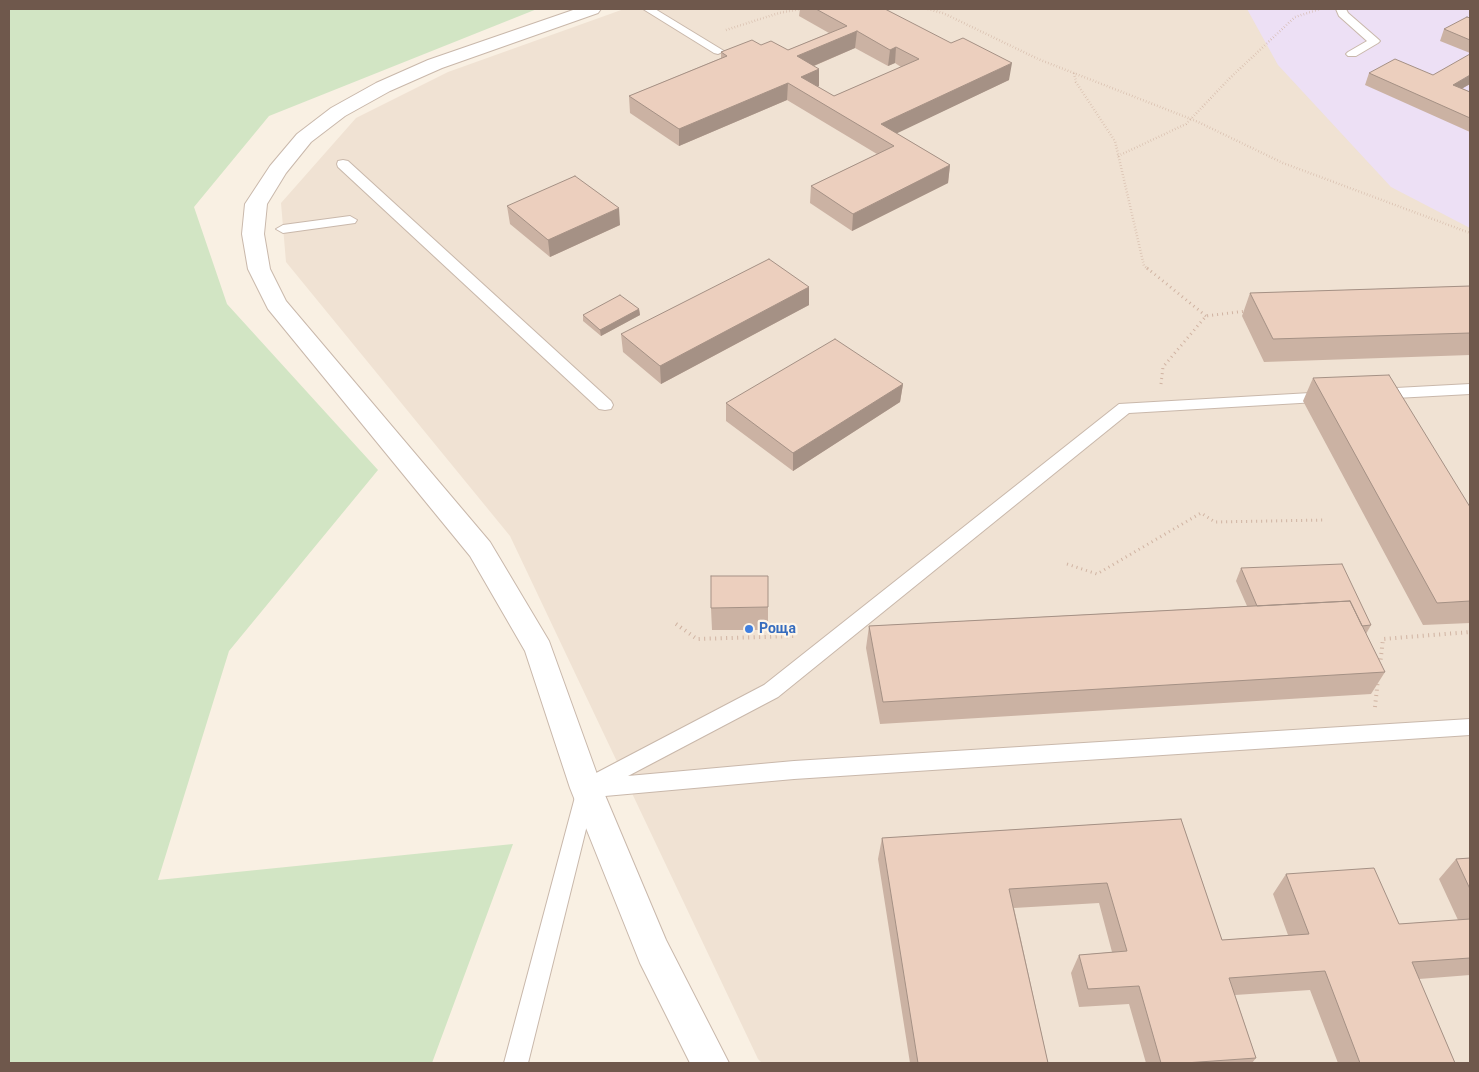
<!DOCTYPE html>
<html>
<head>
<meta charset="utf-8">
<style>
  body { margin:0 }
  #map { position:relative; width:1479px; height:1072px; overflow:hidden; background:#f9f0e3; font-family:Roboto,sans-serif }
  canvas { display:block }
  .frame { position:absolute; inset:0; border:10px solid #6f584c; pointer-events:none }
</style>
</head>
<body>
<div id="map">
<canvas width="1479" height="1072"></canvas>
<div class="frame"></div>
</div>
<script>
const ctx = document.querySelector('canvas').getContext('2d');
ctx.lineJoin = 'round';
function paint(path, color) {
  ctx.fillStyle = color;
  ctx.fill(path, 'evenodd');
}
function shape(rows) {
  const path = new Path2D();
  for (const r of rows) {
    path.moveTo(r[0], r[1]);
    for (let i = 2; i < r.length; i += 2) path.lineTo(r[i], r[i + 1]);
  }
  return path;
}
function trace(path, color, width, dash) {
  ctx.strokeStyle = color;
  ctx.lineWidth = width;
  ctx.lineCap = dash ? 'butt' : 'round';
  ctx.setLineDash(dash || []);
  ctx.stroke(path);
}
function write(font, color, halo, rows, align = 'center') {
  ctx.font = font + ' Roboto,sans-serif';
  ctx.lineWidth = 4.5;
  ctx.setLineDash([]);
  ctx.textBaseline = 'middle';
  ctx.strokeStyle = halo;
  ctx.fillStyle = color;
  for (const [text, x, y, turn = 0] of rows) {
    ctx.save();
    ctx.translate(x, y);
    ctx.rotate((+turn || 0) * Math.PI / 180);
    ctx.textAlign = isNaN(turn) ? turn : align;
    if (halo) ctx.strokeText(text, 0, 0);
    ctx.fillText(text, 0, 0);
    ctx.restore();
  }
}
paint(shape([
  [624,9,1470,9,1470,1063,762,1063,758,1059,510,536,286,262,281,203,356,118,448,72]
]), '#f0e2d3');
paint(shape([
  [1247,9,1470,9,1470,228,1391,187,1278,65]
]), '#ede0f5');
paint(shape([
  [9,9,537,9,269,116,194,207,227,304,378,470,229,651,158,880,513,844,432,1063,9,1063]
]), '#d2e5c4');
const service = shape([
  [643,9,655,9,724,51,718,54,714,53,643,9],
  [1336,9,1346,9,1348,13,1378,39,1380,41,1378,43,1356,56,1348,56,1346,54,1348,52,1367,41,1339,16,1336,9],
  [343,160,348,161,611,401,613,405,611,409,605,410,599,409,338,167,337,164,338,161,343,160],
  [350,216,357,220,355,223,283,233,276,229,283,225,350,216],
  [1470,384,1470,394,1377,399,1371,398,1369,394,1371,390,1377,389,1470,384],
  [1328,392,1334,393,1336,397,1334,401,1129,413,778,697,628,776,794,761,1470,719,1470,735,794,779,594,797,528,1063,504,1063,579,782,764,685,1119,404,1328,392]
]);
const minor = shape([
  [576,9,601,9,598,13,442,68,390,91,345,116,311,142,286,173,267,204,264,234,270,269,286,301,490,542,549,641,602,788,666,940,729,1063,690,1063,640,963,570,788,525,651,470,556,268,309,248,269,242,234,245,204,270,166,297,134,331,108,376,83,428,60,576,9]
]);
trace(service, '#c9b8ab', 2);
trace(minor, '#c9b8ab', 2);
trace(shape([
  [928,9,943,13,1038,59,1196,121,1283,163,1470,233],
  [726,30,779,13,800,9],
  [1074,73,1076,82,1115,141,1144,266,1149,270],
  [1118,156,1186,124,1230,78,1295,17,1320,9]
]), '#d0b3a2', 2.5, [0.5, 2.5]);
trace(shape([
  [1147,268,1206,316],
  [1161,384,1163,367,1206,316,1246,311],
  [1067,564,1097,574,1201,513,1215,522,1325,520]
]), '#d0b3a2', 3, [1, 4]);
trace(shape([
  [676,624,697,639,795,636],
  [1380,665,1383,639,1470,632],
  [1375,707,1378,679]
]), '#d0b3a2', 4, [1, 4.5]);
paint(service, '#fff');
paint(minor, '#fff');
paint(shape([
  [800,9,885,9,1009,80,896,133,950,165,948,183,852,231,810,203,811,186,877,154,787,100,679,146,630,113,629,96,721,58,721,52,761,45,788,50,829,33,799,16],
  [855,48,888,66,895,63,901,67,834,96,817,87,819,86,814,66],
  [1470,18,1470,53,1440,41,1444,29],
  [1369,73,1433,75,1470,84,1462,88,1470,92,1470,132,1365,85],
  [507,206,620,225,550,257,510,224],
  [1470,286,1470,355,1264,362,1242,316,1250,293],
  [809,287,809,305,661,384,623,352,621,334],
  [639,309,640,315,601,336,583,321,583,315],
  [1313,378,1470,507,1470,623,1423,625,1303,401],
  [903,384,900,402,793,471,726,421,726,403],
  [1241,568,1371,625,1366,634,1385,672,1371,694,880,724,866,648,869,626,1247,606,1236,581],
  [768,607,768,630,712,630,711,608],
  [1181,819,1222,940,1288,935,1273,894,1286,874,1399,924,1458,920,1439,879,1456,859,1470,858,1470,975,1419,979,1455,1063,1338,1063,1310,990,1235,995,1256,1058,1252,1063,1146,1063,1129,1004,1079,1007,1071,973,1079,955,1112,952,1099,903,1014,908,1048,1063,910,1063,878,859,882,838]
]), '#cbb2a3');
paint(shape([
  [857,31,855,48,797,73,797,56],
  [896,47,895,63,888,66,890,50],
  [1012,63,1009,80,883,140,881,124],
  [819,69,819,86,804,92,801,77],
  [1470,75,1470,84,1448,97,1453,85],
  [788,83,787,100,679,146,679,129],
  [950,165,948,183,852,231,853,214],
  [619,208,620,225,550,257,548,240],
  [809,287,809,305,661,384,660,366],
  [639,309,640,315,601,336,600,330],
  [903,384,900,402,793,471,793,453]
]), '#a59185');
const building = shape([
  [816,9,885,9,951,43,963,38,1012,63,881,124,950,165,853,214,811,186,894,146,788,83,679,129,629,96,727,56,721,52,752,40,761,45,771,41,788,50,847,26,816,9],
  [857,31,890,50,896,47,919,59,834,96,801,77,819,69,797,56,857,31],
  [1467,17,1470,18,1470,40,1444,29,1467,17],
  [1470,54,1470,75,1453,85,1470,92,1470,118,1369,73,1395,59,1433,75,1470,54],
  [575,176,619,208,548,240,507,206,575,176],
  [769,259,809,287,660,366,621,334,769,259],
  [1470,286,1470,333,1273,339,1250,293,1470,286],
  [620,295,639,309,600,330,583,315,620,295],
  [835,339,903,384,793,453,726,403,835,339],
  [1389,375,1470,507,1470,601,1437,603,1313,378,1389,375],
  [1342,564,1371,625,1362,626,1350,601,1257,606,1241,568,1342,564],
  [711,576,768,576,768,607,711,608,711,576],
  [1350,601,1385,672,883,702,869,626,1350,601],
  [1181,819,1222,940,1309,934,1286,874,1374,868,1399,924,1470,919,1470,958,1412,962,1455,1063,1360,1063,1325,971,1229,978,1256,1058,1185,1063,1161,1063,1139,986,1088,989,1079,955,1127,951,1107,883,1009,889,1048,1063,918,1063,882,838,1181,819],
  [1470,858,1470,889,1456,859,1470,858]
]);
paint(building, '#eccfbe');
trace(building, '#a59185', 1);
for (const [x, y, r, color] of [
  [749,629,5,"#3f7fe0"]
]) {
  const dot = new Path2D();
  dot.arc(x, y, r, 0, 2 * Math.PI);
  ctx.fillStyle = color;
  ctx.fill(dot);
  trace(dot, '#fdf5e9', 2);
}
write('bold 14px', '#366cbe', '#fdf5e9', [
  ["Роща",759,629]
], 'left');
</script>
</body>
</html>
